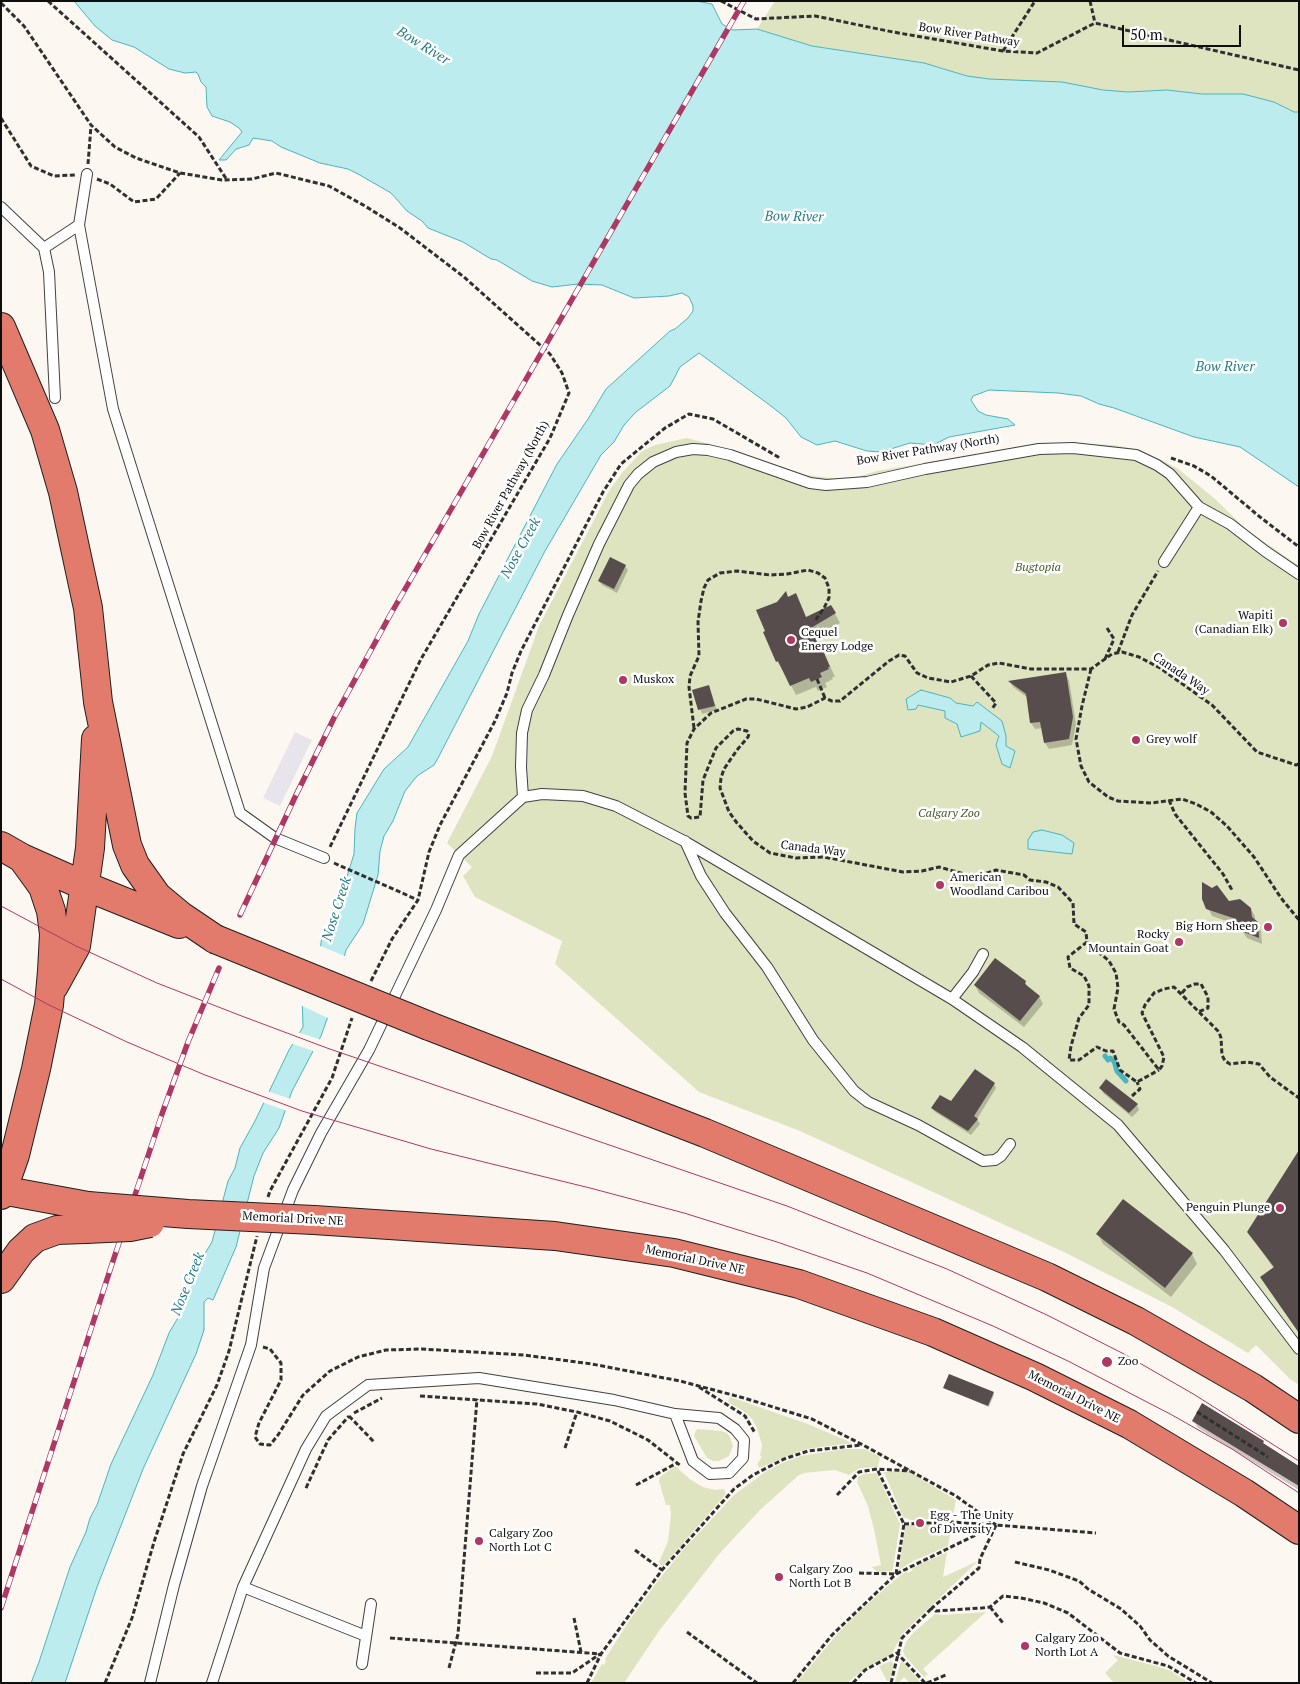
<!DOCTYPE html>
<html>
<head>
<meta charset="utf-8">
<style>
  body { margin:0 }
  #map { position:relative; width:1300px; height:1684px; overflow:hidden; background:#fdf7f1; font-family:"PT Serif",serif }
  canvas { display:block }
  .frame { position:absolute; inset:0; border:2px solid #0e0e0e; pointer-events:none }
  .scale { position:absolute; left:1122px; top:25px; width:119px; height:22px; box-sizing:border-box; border:2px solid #0e0e0e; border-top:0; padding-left:6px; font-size:15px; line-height:18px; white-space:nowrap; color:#0e0e0e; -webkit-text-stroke:4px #fff; paint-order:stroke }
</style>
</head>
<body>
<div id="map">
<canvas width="1300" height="1684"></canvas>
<div class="frame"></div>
<div class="scale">50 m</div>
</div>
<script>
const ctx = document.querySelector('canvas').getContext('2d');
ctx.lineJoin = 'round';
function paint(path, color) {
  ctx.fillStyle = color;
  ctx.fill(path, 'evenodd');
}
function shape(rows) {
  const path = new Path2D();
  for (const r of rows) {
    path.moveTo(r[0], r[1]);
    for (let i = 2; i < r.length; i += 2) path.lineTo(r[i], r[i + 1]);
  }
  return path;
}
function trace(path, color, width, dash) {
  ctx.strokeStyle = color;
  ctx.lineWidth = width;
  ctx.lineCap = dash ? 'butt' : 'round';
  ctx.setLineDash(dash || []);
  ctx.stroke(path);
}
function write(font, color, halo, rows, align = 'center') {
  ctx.font = font + ' "PT Serif",serif';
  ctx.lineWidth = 5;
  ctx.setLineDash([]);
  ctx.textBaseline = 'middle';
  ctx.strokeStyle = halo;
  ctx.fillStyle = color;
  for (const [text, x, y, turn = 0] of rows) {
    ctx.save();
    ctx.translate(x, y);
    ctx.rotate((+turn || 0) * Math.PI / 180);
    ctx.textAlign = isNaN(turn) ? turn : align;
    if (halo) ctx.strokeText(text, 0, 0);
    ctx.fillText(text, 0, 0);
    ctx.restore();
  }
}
paint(shape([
  [295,732,312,740,280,806,263,798]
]), '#e8e4ec');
paint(shape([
  [775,1,1299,1,1299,112,1294,112,1274,102,1167,90,1128,92,989,79,967,76,924,63,812,46,757,29],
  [687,438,724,448,806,475,830,478,854,478,877,471,1032,445,1057,443,1113,445,1141,450,1177,468,1214,498,1247,530,1299,566,1299,1385,1290,1379,1256,1345,1248,1353,1172,1307,1066,1253,800,1131,699,1092,555,964,562,941,475,897,463,876,472,867,447,843,492,756,539,626,609,491,622,473,642,451,655,445],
  [730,1397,808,1424,852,1443,806,1449,759,1468,757,1464,762,1457,760,1456,762,1445,757,1428,752,1419,745,1412,728,1402],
  [698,1429,721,1431,727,1433,730,1437,733,1446,729,1456,719,1461,713,1461,707,1458,694,1436,696,1430],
  [843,1449,865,1449,880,1457,878,1467,860,1468,849,1475,835,1470,804,1473,799,1475,761,1509,720,1553,659,1631,624,1683,591,1683,602,1664,604,1665,606,1661,605,1659,629,1621,657,1582,682,1551,734,1495,765,1472,782,1463,801,1456],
  [675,1466,691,1480,703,1487,715,1490,724,1489,726,1494,662,1567,659,1562,668,1541,671,1515,670,1505,666,1505,659,1481,660,1477],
  [908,1471,956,1500,953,1516,941,1519,911,1520,903,1517,884,1472],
  [877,1473,900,1524,893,1568,892,1571,877,1572,872,1567,881,1565,874,1529,868,1506,857,1482,858,1477,864,1474],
  [952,1523,948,1546,913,1561,899,1570,905,1528,906,1525],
  [947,1552,943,1577,978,1561,903,1633,891,1655,863,1670,847,1683,796,1683,839,1632,863,1608,891,1583,892,1584,893,1581,907,1571,908,1573,913,1570,912,1568],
  [986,1612,923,1669,928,1674,924,1677,905,1656,903,1651,906,1642,914,1632,935,1614,943,1615],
  [1113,1655,1156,1666,1171,1671,1189,1683,1114,1683,1106,1674,1106,1672,1118,1660],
  [891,1661,894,1664,891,1677,889,1681,887,1681,879,1666],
  [901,1661,903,1662,921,1683,910,1683,904,1677,898,1683,895,1682]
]), '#dee4bf');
const water = shape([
  [74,1,696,1,712,4,722,24,733,30,757,29,812,46,924,63,967,76,989,79,1062,82,1103,90,1128,92,1167,90,1202,94,1243,94,1274,102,1294,112,1299,112,1299,487,1240,447,1194,437,1114,408,1099,404,1081,396,1058,393,989,390,973,396,971,400,978,411,986,415,1008,419,1015,425,949,437,933,445,910,443,881,452,867,451,835,441,817,445,801,437,786,418,771,406,699,353,680,367,670,386,636,412,624,425,614,442,601,455,545,551,438,758,434,765,417,776,405,791,393,821,384,836,380,851,378,875,363,924,346,950,332,1005,321,1036,292,1091,279,1128,263,1153,254,1176,236,1247,213,1300,208,1298,204,1302,204,1330,196,1354,143,1469,97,1587,65,1683,31,1683,39,1662,70,1567,86,1532,90,1518,97,1505,111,1464,153,1375,169,1333,183,1309,188,1281,212,1242,228,1181,235,1168,240,1148,255,1121,289,1050,303,1027,302,996,320,950,322,936,339,902,354,854,355,828,357,813,384,769,408,747,468,641,479,614,557,464,588,419,606,389,670,331,675,329,688,318,693,311,693,306,689,297,682,293,669,296,634,298,602,285,578,284,552,287,532,281,497,260,491,259,463,242,428,228,422,221,407,211,391,193,358,174,348,169,320,163,281,147,272,141,253,138,249,145,236,149,226,160,219,160,242,132,239,128,230,122,212,116,207,107,206,87,201,82,198,74,196,72,185,73,169,69,134,47,112,40,95,26,74,1],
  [921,690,950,698,956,703,973,706,977,702,1002,721,1006,736,1006,746,1015,751,1010,768,1002,764,996,745,999,736,981,722,980,731,961,737,957,724,945,718,945,711,918,705,916,709,908,710,906,699,921,690],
  [1042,830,1062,835,1074,843,1072,854,1028,849,1028,840,1033,832,1042,830]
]);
paint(water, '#bcecee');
trace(water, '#4db3bc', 1);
paint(shape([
  [318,945,347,957,330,1019,300,1005,302,980],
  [297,1032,322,1040,316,1052,290,1043],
  [267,1091,291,1099,287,1111,262,1102]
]), '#fdf7f1');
paint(shape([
  [625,566,628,570,617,593,602,585,599,581],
  [788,598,806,618,831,606,840,623,815,638,820,650,822,650,827,659,835,677,832,677,833,679,825,683,827,687,818,691,816,687,796,695,784,671,783,671,777,661],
  [1065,673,1069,680,1076,724,1072,745,1049,749,1045,743,1043,728,1035,729,1031,723,1028,698,1013,687,1010,682],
  [709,686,717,710,702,714,694,691],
  [1229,902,1250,908,1255,916,1255,921,1261,931,1262,944,1247,938,1238,925,1212,916,1208,908],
  [1025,982,1029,989,1039,996,1043,1004,1024,1027,979,993,975,985],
  [1106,1081,1137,1105,1139,1110,1132,1117,1103,1093,1101,1088],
  [994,1084,996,1088,977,1119,980,1124,971,1135,935,1112,932,1108,951,1103],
  [1299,1152,1299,1333,1261,1278,1274,1269,1249,1232],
  [1098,1234,1192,1254,1197,1264,1171,1297,1103,1244],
  [945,1388,993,1393,994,1395,989,1407],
  [1194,1421,1263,1442,1265,1446,1299,1467,1299,1490,1198,1428]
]), '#0003');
trace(shape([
  [1105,1056,1108,1060,1110,1058,1114,1061,1117,1071,1126,1081]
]), '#4db3bc', 5);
paint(shape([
  [610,557,626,565,614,589,598,581],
  [786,591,788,597,796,593,806,617,831,605,836,613,811,628,820,649,822,648,830,667,828,667,829,669,820,673,822,677,811,682,809,678,790,686,778,661,776,662,763,632,765,631,756,610,777,602],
  [1066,672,1073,717,1069,739,1044,743,1040,722,1030,723,1026,694,1008,681],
  [709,685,715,706,698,710,692,690],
  [1202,882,1212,888,1217,885,1229,901,1240,899,1251,908,1252,917,1258,922,1259,938,1241,931,1241,928,1233,918,1206,909,1202,899],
  [995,958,1026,981,1025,984,1040,996,1020,1021,974,985],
  [975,1069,995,1083,974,1116,978,1119,968,1131,931,1108,940,1095,951,1101],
  [1106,1079,1138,1104,1129,1113,1099,1088],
  [1299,1150,1299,1333,1260,1277,1274,1267,1247,1232],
  [1123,1199,1193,1253,1165,1288,1096,1234],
  [949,1374,994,1392,988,1406,943,1388],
  [1202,1403,1264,1441,1263,1443,1299,1466,1299,1486,1192,1421]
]), '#564d4c');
const lane = shape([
  [1,207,44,248,79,225,87,174],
  [79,225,113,409,240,813,275,838,324,858],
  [44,248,49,272,55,398],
  [1164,562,1199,507],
  [523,797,521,767,522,733,527,710,544,675,568,615,599,544,629,485,638,474,653,462,676,452,693,449,708,450,730,455,810,483,826,485,867,482,925,469,1039,449,1073,448,1136,455,1157,465,1170,474,1199,507,1230,524,1265,551,1299,574],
  [685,841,701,876,725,913,767,967,813,1040,854,1091,868,1102,918,1125,983,1161,995,1160,1001,1156,1010,1144],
  [952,999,973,972,983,954],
  [243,1587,366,1636],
  [362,1664,371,1604],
  [150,1683,174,1585,202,1486,251,1345,264,1268,293,1190,321,1133,369,1050,436,910,459,855,523,797,542,794,583,796,616,806,684,841,952,999,1022,1047,1118,1125,1224,1250,1299,1349],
  [212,1683,243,1587,306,1449,326,1416,368,1385,479,1378,614,1400,675,1414,719,1418,735,1429,744,1440,743,1458,729,1473,710,1474,693,1461,675,1414]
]);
const highway = shape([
  [1,327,45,430,63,492,88,608,98,702,127,845,135,865,157,896,181,916,215,939],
  [1,846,22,858,85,886,179,924],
  [54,986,76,946,90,848,96,739],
  [429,1026,705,1133,1047,1277,1136,1321,1253,1388,1299,1419],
  [1,1190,88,1206],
  [1,1195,15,1155,36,1069,49,1005,52,971,54,934,51,911,43,887,22,858],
  [314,1220,555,1236,674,1253,799,1284,933,1332,1035,1377,1129,1424,1244,1493,1299,1530],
  [1,1279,21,1251,35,1238,57,1230,85,1229]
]);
trace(lane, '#414141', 12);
trace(highway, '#1f1f1f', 30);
trace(shape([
  [48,1,199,137,227,180],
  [721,1,756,19,815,16,893,32,1003,51,1037,53,1095,23,1299,70],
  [1090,1,1095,23],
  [1,3,24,26,91,125,115,147,136,158,180,173,222,180,252,179,276,173,329,186,365,206,400,228,464,277,550,354,562,373,569,393,550,438,421,659,330,847],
  [1003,51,1035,1],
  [1,118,31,166,54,176,75,175],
  [88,164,91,126],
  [97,179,110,184,134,202,156,199,180,173],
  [1171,458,1194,466,1211,476,1260,517,1299,547],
  [1118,652,1132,615,1158,571],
  [1105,659,1114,639,1107,628],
  [1091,669,1082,706,1076,739,1081,766,1089,782,1108,797,1118,801,1151,803,1182,799,1196,804,1211,812,1227,826,1254,857,1281,898,1299,920],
  [971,676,996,703,992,709],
  [817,679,825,698],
  [694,728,689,687,690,676,699,656,698,622,701,601,704,588,708,580,720,573,737,571,770,575,787,574,808,570,818,573,825,578,829,588,829,598,824,608,815,621],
  [1299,764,1296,765,1257,752,1212,705,1160,668,1139,657,1122,652,1112,654,1091,669,1031,669,999,663,988,665,971,676,951,682,928,678,917,673,905,656,899,655,889,661,840,701,832,701,825,698,807,707,796,709,756,699,746,699,711,713,694,729,687,743,685,793,688,816,691,818,700,817,703,780,716,748,733,731,738,729,747,731,749,734,748,737,737,750,724,769,721,778,720,788,729,812,737,823,753,841,770,853,796,858,824,857,903,872,922,871,939,867,975,877,996,870,1024,875,1030,880,1046,882,1058,887,1073,903,1074,924,1086,932,1087,942,1109,961,1116,973,1118,988,1114,1009,1119,1022,1124,1025,1159,1070,1162,1066,1164,1057,1142,1013,1145,1005,1154,993,1164,989,1174,987,1219,1032,1221,1038,1222,1055,1225,1061,1230,1064,1247,1062,1259,1064,1270,1077,1299,1098],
  [1169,800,1175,814,1223,874,1232,890],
  [334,863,418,900],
  [1087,942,1068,957,1070,968,1084,976,1089,986,1089,1005,1079,1018,1071,1046,1069,1060,1079,1060,1097,1047,1106,1051,1113,1051,1120,1070,1137,1082,1159,1070],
  [371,981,392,939,418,900,429,852,440,825,495,721,507,693,512,673,521,651,603,492,621,464,665,428,689,414,713,419,780,458],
  [1182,993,1187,987,1195,984,1201,984,1208,997,1208,1008,1198,1012],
  [1132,1096,1140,1089,1137,1082],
  [268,1197,270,1191,332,1078,352,1018],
  [263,1347,270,1349,281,1363,281,1380,259,1423,255,1437,260,1444,270,1445,278,1435,303,1395,330,1371,358,1357,386,1350,422,1349,524,1355,592,1364,680,1381,744,1398,812,1419,863,1445,956,1496,996,1525],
  [699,1387,745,1416,755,1433],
  [420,1396,537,1404,577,1412,610,1421,648,1440,681,1466],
  [1197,1412,1268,1457],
  [354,1413,382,1398],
  [349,1416,375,1443],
  [565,1448,577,1412],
  [636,1485,677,1463],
  [306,1488,328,1440,349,1416],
  [837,1495,859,1472,877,1469,910,1471],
  [904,1524,952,1522,995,1525],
  [996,1525,980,1559,979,1568,932,1608,936,1611,982,1608,990,1607,1003,1596,1021,1598,1044,1603,1068,1613,1120,1653,1168,1666,1196,1683],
  [635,1550,662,1570],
  [1015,1562,1049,1570,1079,1581,1088,1589,1121,1609,1140,1626,1150,1640,1168,1656,1212,1683],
  [859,1573,896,1574,996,1525,1096,1533],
  [990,1607,1003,1623],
  [574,1618,581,1652],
  [687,1632,757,1683],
  [390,1638,601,1654],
  [449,1668,458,1634,477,1399],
  [536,1673,572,1673,600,1654],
  [105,1683,132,1618,154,1542,183,1454,217,1385,229,1351,257,1236],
  [587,1683,601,1654,662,1570,734,1489,753,1475,784,1459,808,1451,861,1445],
  [793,1683,832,1635,896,1574,904,1524,877,1469],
  [853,1683,865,1670,897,1653,925,1683],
  [891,1683,902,1638,932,1608],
  [927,1683,946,1675]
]), '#303030', 3, [5, 2.5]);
trace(lane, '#fff', 10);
trace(highway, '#e27b6b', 28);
trace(shape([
  [1,906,76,946,157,983,239,1015,327,1048,787,1206,947,1269,1047,1315,1124,1354,1195,1395,1299,1461],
  [1,979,49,1005,127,1042,205,1075,302,1111,431,1149,590,1188,684,1213,777,1242,867,1273,993,1326,1068,1361,1172,1415,1232,1449,1299,1493]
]), '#ad3863', 1);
const rail = shape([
  [240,915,296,795,334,718,389,617,744,1],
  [1,1608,111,1267,163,1111,188,1042,219,968]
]);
trace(rail, '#ad3863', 5.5);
trace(rail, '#fff', 4, [11]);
const highwayBridge = shape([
  [215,939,429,1026],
  [88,1206,188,1214,314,1220],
  [85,1229,130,1227,150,1223]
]);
trace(highwayBridge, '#1f1f1f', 30, []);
trace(highwayBridge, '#e27b6b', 28);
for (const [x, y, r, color] of [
  [1283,623,5,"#ad3863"],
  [791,640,5,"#ad3863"],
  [623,680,5,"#ad3863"],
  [1136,740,5,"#ad3863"],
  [940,885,5,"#ad3863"],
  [1268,927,5,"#ad3863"],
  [1179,942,5,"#ad3863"],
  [1280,1208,5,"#ad3863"],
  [1107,1362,6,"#ad3863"],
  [920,1523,5,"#ad3863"],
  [479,1541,5,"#ad3863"],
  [779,1577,5,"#ad3863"],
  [1025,1646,5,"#ad3863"]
]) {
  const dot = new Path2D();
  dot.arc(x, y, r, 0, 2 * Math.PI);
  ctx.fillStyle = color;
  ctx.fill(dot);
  trace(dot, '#fff', 2);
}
write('12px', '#0e0e0e', '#fff', [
  ["Bow River Pathway",969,35,9],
  ["Bow River Pathway (North)",928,450,-9],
  ["Bow River Pathway (North)",511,485,-61],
  ["Canada Way",1181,674,34],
  ["Canada Way",813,849,7],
  ["Memorial Drive NE",293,1219,3],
  ["Memorial Drive NE",695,1260,12],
  ["Memorial Drive NE",1074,1397,27]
]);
write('italic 12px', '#445e27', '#fff', [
  ["Bugtopia",1038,568],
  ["Calgary Zoo",949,814]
]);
write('12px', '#0e0e0e', '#fff', [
  ["Wapiti",1273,616,"right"],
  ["(Canadian Elk)",1273,630,"right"],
  ["Cequel",801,633],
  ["Energy Lodge",801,647],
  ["Muskox",633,680],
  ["Grey wolf",1146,740],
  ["American",950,878],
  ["Woodland Caribou",950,892],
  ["Big Horn Sheep",1258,927,"right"],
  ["Rocky",1169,935,"right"],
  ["Mountain Goat",1169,949,"right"],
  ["Penguin Plunge",1270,1208,"right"],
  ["Zoo",1118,1362],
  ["Egg - The Unity",930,1516],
  ["of Diversity",930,1530],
  ["Calgary Zoo",489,1534],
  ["North Lot C",489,1548],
  ["Calgary Zoo",789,1570],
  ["North Lot B",789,1584],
  ["Calgary Zoo",1035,1639],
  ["North Lot A",1035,1653]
], 'left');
write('italic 14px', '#267e8a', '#fff', [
  ["Bow River",423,46,32],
  ["Bow River",794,217,1],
  ["Bow River",1225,367],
  ["Nose Creek",521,548,-61],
  ["Nose Creek",337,909,-72],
  ["Nose Creek",188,1284,-68]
]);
</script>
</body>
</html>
